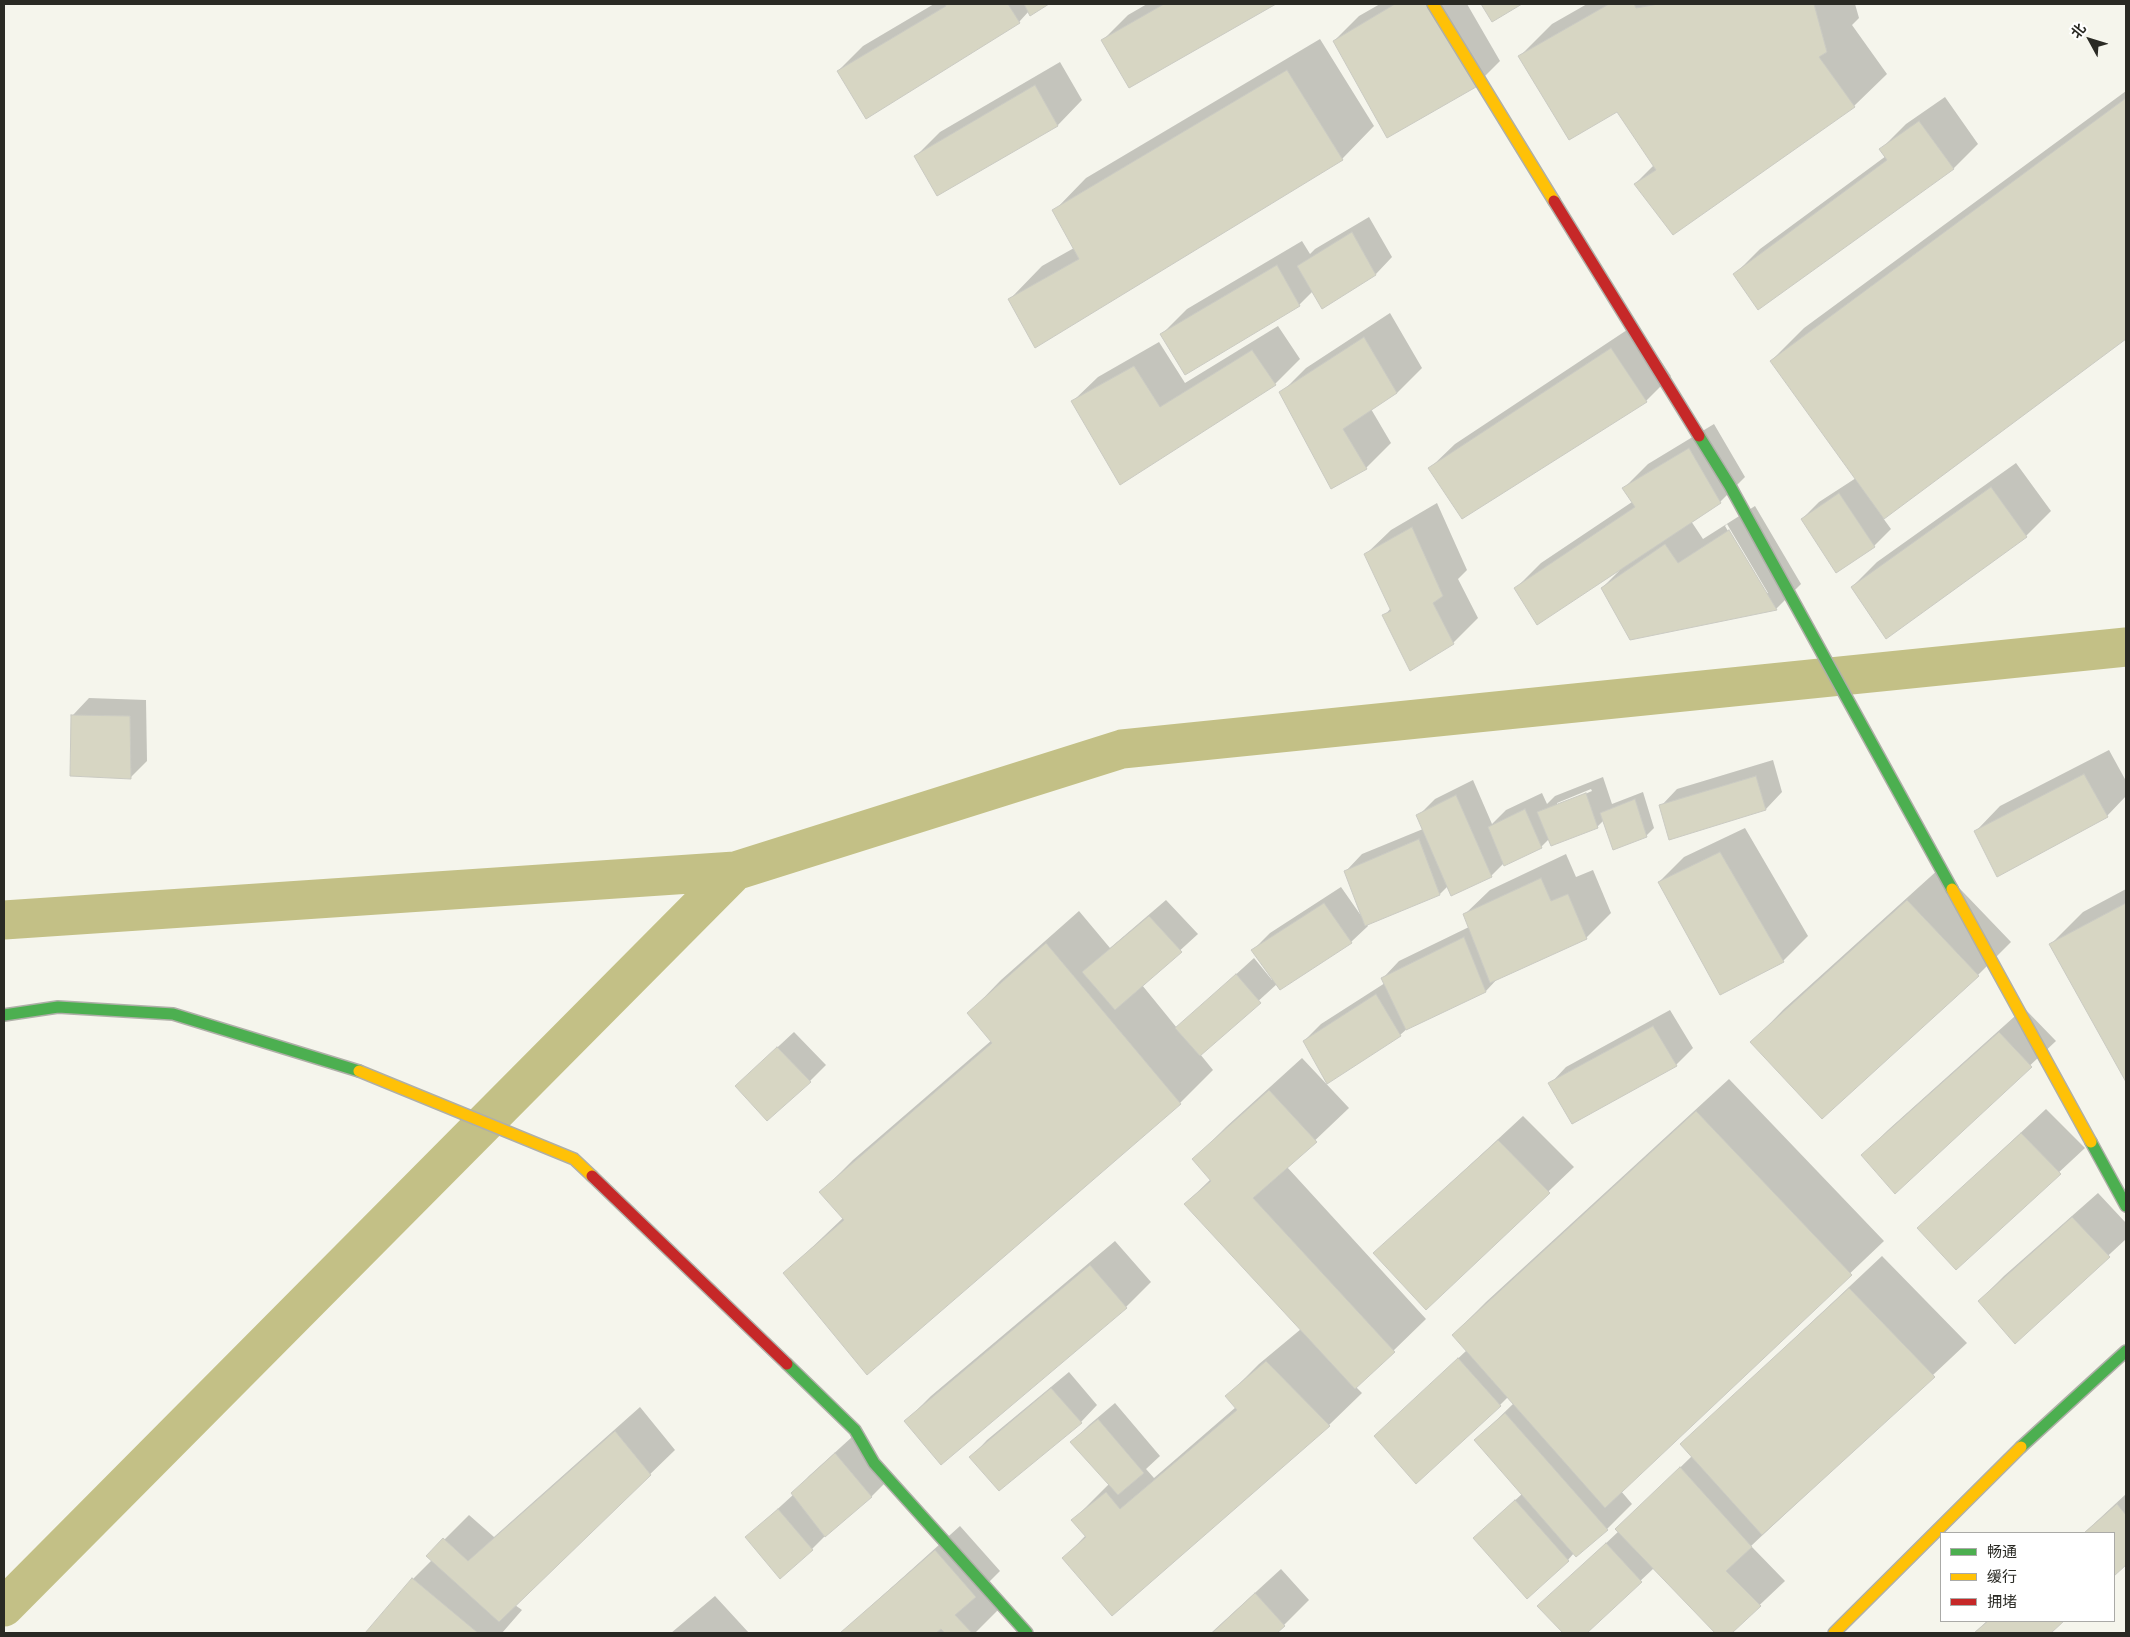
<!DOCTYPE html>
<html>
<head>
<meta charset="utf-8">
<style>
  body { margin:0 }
  #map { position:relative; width:2130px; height:1637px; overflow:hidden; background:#f5f5ec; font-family:"Titillium Web","Noto Sans SC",sans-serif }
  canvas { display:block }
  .frame { position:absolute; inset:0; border:5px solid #2a2a24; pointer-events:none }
  .legend { position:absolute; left:1940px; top:1532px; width:175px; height:90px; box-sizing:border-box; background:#fff; border:1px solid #aaaaa7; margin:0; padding:6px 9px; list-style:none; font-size:15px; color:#2a2a24 }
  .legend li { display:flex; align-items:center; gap:10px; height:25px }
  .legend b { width:25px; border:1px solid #aaaaa7 }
  .north { position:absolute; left:2065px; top:15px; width:50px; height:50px; -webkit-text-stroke:4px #fff; paint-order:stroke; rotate:309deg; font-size:14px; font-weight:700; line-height:20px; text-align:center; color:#2a2a24 }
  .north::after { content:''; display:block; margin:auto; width:18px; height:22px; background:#2a2a24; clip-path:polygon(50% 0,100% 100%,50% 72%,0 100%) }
</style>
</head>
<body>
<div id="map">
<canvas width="2130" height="1637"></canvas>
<div class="frame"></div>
<ul class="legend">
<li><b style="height:6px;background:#4caf50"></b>畅通</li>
<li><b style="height:6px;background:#ffc107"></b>缓行</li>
<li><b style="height:6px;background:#c62828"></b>拥堵</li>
</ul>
<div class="north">北</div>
</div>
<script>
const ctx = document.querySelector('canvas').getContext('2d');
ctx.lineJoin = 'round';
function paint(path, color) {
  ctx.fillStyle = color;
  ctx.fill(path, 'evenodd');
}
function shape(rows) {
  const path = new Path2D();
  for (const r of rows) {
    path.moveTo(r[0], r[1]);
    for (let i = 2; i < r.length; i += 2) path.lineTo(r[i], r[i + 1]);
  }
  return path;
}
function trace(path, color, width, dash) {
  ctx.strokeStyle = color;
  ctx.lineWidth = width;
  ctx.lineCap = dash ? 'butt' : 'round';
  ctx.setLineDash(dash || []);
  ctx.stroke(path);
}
paint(shape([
  [934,4,1047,4,1031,14,1029,11,1019,22,838,71,863,46],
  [1147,4,1273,4,1129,87,1103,40,1128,15],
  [1380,4,1467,4,1500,61,1475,86,1334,41,1359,16],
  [1587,4,1855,4,1859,18,1852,25,1887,74,1854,106,1635,184,1654,165,1618,111,1520,56,1552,24],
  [1320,39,1374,126,1342,159,1010,299,1042,266,1074,248,1054,211,1086,178],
  [1060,62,1082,100,1058,125,937,194,915,157,940,132],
  [2126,91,2126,338,1883,518,1891,529,1874,546,1802,519,1819,502,1856,478,1771,361,1804,328],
  [1945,97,1978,144,1954,168,1735,274,1760,249,1886,156,1881,149,1906,124],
  [1369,217,1392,257,1376,274,1323,307,1313,291,1299,305,1162,334,1187,309,1302,241,1310,254,1315,249],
  [1390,313,1422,368,1397,393,1371,409,1391,443,1366,468,1281,393,1306,368],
  [1636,324,1671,376,1646,401,1430,468,1455,444],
  [1278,326,1300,359,1275,384,1120,484,1073,401,1098,377,1159,342,1185,383],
  [1714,424,1745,477,1720,502,1691,521,1703,539,1755,506,1801,584,1776,609,1630,638,1602,588,1622,568,1516,588,1541,563,1632,502,1624,488,1648,464],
  [1727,524,1768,593,1765,593,1725,526],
  [2016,463,2051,511,2026,536,1852,587,1877,562],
  [1437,503,1467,570,1458,579,1478,618,1453,643,1384,616,1391,608,1366,554,1391,530],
  [89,698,146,700,147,761,130,778,73,715],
  [2109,750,2126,781,2126,796,2107,816,1976,831,2000,806],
  [1773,760,1782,792,1766,809,1670,838,1661,806,1677,789],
  [1603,777,1612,804,1643,792,1654,828,1646,836,1604,820,1597,827,1549,839,1541,847,1504,863,1491,876,1448,886,1440,894,1367,924,1368,926,1351,942,1277,984,1200,1054,1213,1070,1180,1103,867,1374,785,1273,843,1218,821,1192,853,1160,992,1040,969,1013,1001,980,1079,911,1110,948,1166,900,1198,934,1142,985,1177,1028,1254,958,1272,980,1273,979,1253,950,1270,933,1341,887,1362,917,1346,871,1362,854,1423,829,1418,816,1435,799,1473,780,1492,824,1506,810,1542,793,1547,804,1555,796],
  [1591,789,1592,791,1557,806,1557,803],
  [1745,828,1808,936,1783,961,1659,882,1684,857],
  [1566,854,1576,877,1593,870,1611,913,1586,938,1499,977,1486,991,1408,1028,1400,1035,1304,1041,1321,1024,1385,983,1383,978,1399,961,1469,927,1465,914,1490,890],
  [1940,868,2011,942,1978,975,1822,1118,1752,1042,1784,1009],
  [2126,889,2126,1079,2050,945,2083,912],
  [2024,1008,2056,1041,1895,1192,1863,1155,1888,1130],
  [1670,1010,1693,1048,1676,1065,1573,1123,1550,1084,1566,1067],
  [794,1032,826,1065,810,1081,753,1070],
  [1302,1058,1349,1108,1287,1167,1426,1319,1356,1387,1362,1393,1329,1425,1064,1558,1086,1535,1073,1520,1109,1484,1072,1442,1089,1425,1115,1403,1160,1456,1146,1469,1154,1478,1236,1407,1227,1396,1259,1364,1301,1329,1185,1204,1211,1179,1194,1159,1226,1127],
  [1729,1079,1884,1241,1621,1491,1632,1504,1607,1529,1576,1556,1574,1553,1568,1560,1491,1522,1522,1494,1476,1440,1514,1403,1508,1397,1500,1405,1376,1436,1467,1350,1453,1335,1486,1302],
  [2046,1109,2085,1148,1956,1268,1919,1228],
  [1523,1116,1574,1167,1426,1308,1375,1253],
  [2098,1193,2126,1223,2126,1239,2015,1342,1979,1301,2004,1276],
  [1115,1241,1151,1282,1126,1307,941,1463,906,1421,931,1396],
  [1882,1256,1967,1343,1751,1546,1785,1581,1730,1633,1717,1633,1654,1568,1585,1633,1565,1633,1539,1606,1619,1531,1617,1529,1692,1456,1682,1444],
  [1069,1372,1097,1405,1081,1422,971,1457,987,1440],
  [640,1407,675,1450,515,1605,522,1610,502,1633,367,1633,413,1579,432,1560,428,1556,469,1515,494,1537],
  [852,1437,888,1480,871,1497,829,1532,812,1549,747,1537,794,1494,809,1476],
  [2126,1494,2126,1563,2114,1575,2114,1533,2084,1533],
  [960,1526,1000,1571,981,1590,998,1610,975,1633,841,1633],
  [1281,1569,1309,1600,1284,1625,1275,1633,1211,1633],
  [715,1596,749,1633,671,1633],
  [1987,1621,2063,1621,2049,1633,1974,1633]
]), '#0003');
trace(shape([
  [4,920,735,871,1122,749,2126,647],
  [4,1607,735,871]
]), '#c3c086', 39);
const building = shape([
  [945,4,1008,4,1020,23,866,119,837,71,946,6,945,4],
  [1024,4,1049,4,1030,16,1024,4],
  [1164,4,1276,4,1129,88,1101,40,1164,4],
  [1395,4,1428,4,1476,87,1387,138,1333,41,1395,4],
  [1481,4,1522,4,1492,22,1481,4],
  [1609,4,1634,4,1636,8,1658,4,1814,4,1827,52,1819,57,1855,107,1673,235,1634,184,1656,170,1617,112,1569,140,1518,56,1609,4],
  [1287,70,1343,160,1035,348,1008,299,1079,259,1052,210,1287,70],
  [1035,85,1058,126,937,196,914,156,1035,85],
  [2126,98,2126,339,1884,519,1770,361,2126,98],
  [1919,121,1954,169,1758,310,1733,274,1887,160,1879,149,1919,121],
  [1352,232,1376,275,1322,309,1297,266,1352,232],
  [1277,265,1300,306,1185,375,1160,334,1277,265],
  [1364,337,1397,393,1343,429,1367,469,1331,489,1279,392,1364,337],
  [1611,348,1647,402,1462,519,1428,468,1611,348],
  [1252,350,1276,385,1120,485,1071,401,1134,366,1160,407,1252,350],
  [1689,448,1721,503,1537,625,1514,588,1635,507,1622,488,1689,448],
  [1991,487,2027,537,1886,639,1851,587,1991,487],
  [1839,493,1875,547,1836,573,1801,519,1839,493],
  [1412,527,1443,596,1433,603,1454,644,1410,671,1382,615,1391,611,1364,554,1412,527],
  [1729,530,1777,610,1630,640,1601,588,1665,544,1678,563,1729,530],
  [71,715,130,716,131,779,70,776,71,715],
  [2084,774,2108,817,1997,877,1974,831,2084,774],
  [1756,776,1766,810,1669,840,1659,805,1756,776],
  [1586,793,1598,828,1551,846,1537,812,1586,793],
  [1456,795,1492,877,1451,896,1416,815,1456,795],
  [1635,799,1647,837,1613,850,1600,813,1635,799],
  [1525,809,1542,848,1504,866,1488,827,1525,809],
  [1419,839,1440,895,1365,926,1344,871,1419,839],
  [1720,852,1784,962,1720,995,1658,882,1720,852],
  [1541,878,1551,901,1568,894,1587,939,1490,983,1463,914,1541,878],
  [1907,900,1979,976,1822,1119,1750,1042,1907,900],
  [1324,903,1352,943,1280,990,1251,950,1324,903],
  [2126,903,2126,1082,2049,944,2126,903],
  [1149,916,1182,952,1115,1010,1082,972,1149,916],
  [1464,937,1486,992,1406,1030,1381,978,1464,937],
  [1046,943,1181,1104,867,1375,783,1273,844,1220,819,1192,992,1043,967,1013,1046,943],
  [1236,974,1261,1003,1200,1056,1175,1028,1236,974],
  [1376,994,1401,1036,1327,1084,1303,1041,1376,994],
  [1653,1026,1677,1066,1572,1124,1548,1083,1653,1026],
  [1999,1032,2032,1067,1895,1194,1861,1155,1999,1032],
  [777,1047,811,1082,767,1121,735,1086,777,1047],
  [1269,1090,1317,1142,1253,1198,1395,1352,1355,1389,1184,1204,1211,1181,1192,1159,1269,1090],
  [1696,1111,1852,1275,1605,1508,1452,1335,1696,1111],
  [2021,1133,2061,1174,1956,1270,1917,1228,2021,1133],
  [1498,1140,1550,1193,1426,1310,1373,1253,1498,1140],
  [2072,1217,2110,1257,2015,1344,1978,1301,2072,1217],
  [1090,1265,1127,1308,941,1465,904,1421,1090,1265],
  [1849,1288,1935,1377,1762,1535,1680,1444,1849,1288],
  [1458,1358,1501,1406,1416,1484,1374,1436,1458,1358],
  [1266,1361,1330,1426,1112,1616,1062,1558,1086,1537,1071,1520,1106,1492,1120,1509,1237,1410,1225,1396,1266,1361],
  [1051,1388,1082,1423,999,1491,969,1457,1051,1388],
  [1505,1413,1608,1530,1576,1557,1474,1440,1505,1413],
  [1098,1419,1144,1473,1118,1495,1070,1442,1098,1419],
  [615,1431,651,1475,499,1622,426,1556,443,1538,468,1561,615,1431],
  [835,1453,872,1497,825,1537,791,1493,835,1453],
  [1680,1467,1752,1547,1726,1571,1761,1606,1732,1633,1715,1633,1615,1529,1680,1467],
  [1515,1500,1569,1561,1527,1599,1473,1538,1515,1500],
  [2117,1504,2126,1515,2126,1565,2114,1576,2114,1533,2084,1533,2117,1504],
  [778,1509,813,1550,780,1579,745,1537,778,1509],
  [1606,1543,1642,1582,1587,1633,1563,1633,1537,1606,1606,1543],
  [935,1550,976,1597,955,1615,972,1633,945,1633,941,1629,936,1633,840,1633,935,1550],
  [412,1578,478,1633,365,1633,412,1578],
  [1255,1593,1285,1626,1277,1633,1212,1633,1255,1593],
  [1988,1621,2064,1621,2051,1633,1974,1633,1988,1621]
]);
paint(building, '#d7d6c3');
trace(building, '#cacac2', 1);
const fast = shape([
  [1699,436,1730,486,1952,889],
  [4,1015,58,1007,173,1014,359,1071],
  [2091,1142,2126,1206],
  [787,1364,855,1430,874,1463,1027,1633],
  [2021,1447,2126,1351]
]);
const slow = shape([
  [1433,4,1554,201],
  [1952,889,2091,1142],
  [359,1071,574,1159,592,1176],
  [1834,1633,2021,1447]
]);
const jam = shape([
  [1554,201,1699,436],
  [592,1176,787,1364]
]);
trace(fast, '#afafa8', 14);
trace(slow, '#afafa8', 14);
trace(jam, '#afafa8', 14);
trace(fast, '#4caf50', 11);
trace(slow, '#ffc107', 11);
trace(jam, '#c62828', 11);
</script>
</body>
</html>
